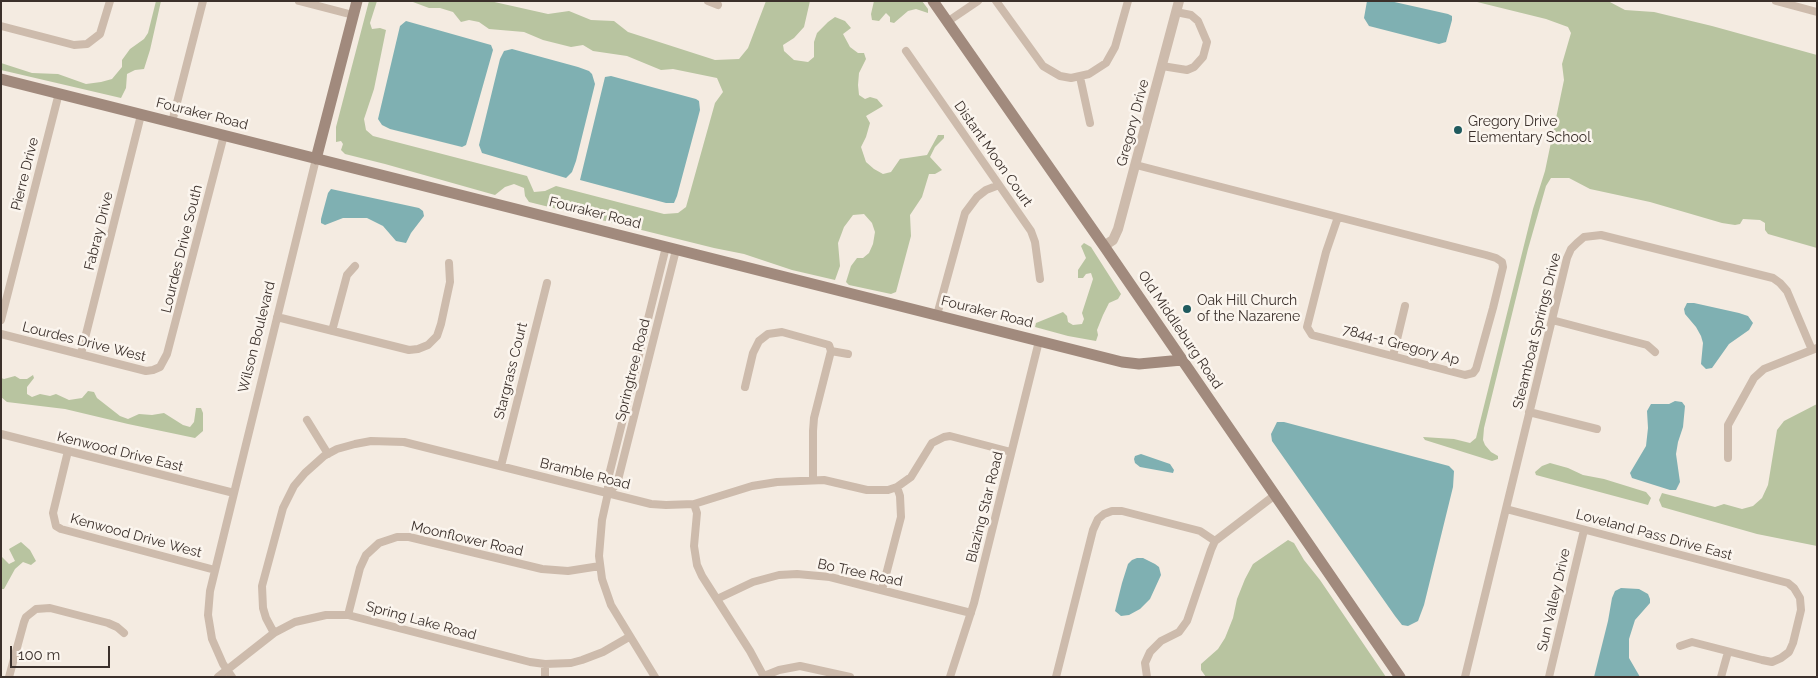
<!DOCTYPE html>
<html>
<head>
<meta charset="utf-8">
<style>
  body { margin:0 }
  #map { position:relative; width:1818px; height:678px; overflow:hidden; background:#f4ebe1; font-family:Raleway,sans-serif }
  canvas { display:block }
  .frame { position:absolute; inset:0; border:2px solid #3b302b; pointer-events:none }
  .scale { position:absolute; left:10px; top:646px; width:100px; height:22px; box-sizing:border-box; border:2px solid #3b302b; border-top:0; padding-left:6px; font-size:15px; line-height:18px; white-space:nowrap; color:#3b302b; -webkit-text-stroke:4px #fbf5ee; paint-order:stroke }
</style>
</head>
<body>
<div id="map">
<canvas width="1818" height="678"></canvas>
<div class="frame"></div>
<div class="scale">100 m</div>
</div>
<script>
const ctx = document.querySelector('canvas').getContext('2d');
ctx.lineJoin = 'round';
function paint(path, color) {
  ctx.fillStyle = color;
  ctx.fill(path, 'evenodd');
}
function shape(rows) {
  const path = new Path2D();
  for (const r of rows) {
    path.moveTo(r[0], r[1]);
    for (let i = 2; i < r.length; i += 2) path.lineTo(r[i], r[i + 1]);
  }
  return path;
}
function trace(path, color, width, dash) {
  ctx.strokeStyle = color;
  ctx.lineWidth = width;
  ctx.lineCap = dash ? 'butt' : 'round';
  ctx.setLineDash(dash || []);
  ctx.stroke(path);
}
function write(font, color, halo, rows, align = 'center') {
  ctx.font = font + ' Raleway,sans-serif';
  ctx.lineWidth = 5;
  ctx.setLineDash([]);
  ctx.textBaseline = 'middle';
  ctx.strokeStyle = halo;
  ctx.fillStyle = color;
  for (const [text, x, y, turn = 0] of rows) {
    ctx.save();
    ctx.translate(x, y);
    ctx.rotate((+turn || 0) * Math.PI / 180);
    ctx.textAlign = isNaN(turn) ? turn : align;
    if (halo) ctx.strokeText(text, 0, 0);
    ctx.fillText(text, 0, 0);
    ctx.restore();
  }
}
paint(shape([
  [156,1,161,1,150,50,144,69,135,70,127,74,126,88,121,98,1,70,1,63,32,73,58,74,86,84,101,82,112,79,122,67,122,60,130,49,144,39,148,33],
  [369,1,377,1,370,23,372,29,380,28,386,30,374,89,364,119,366,130,373,136,527,176,534,192,545,191,556,186,664,214,678,213,686,207,715,103,723,92,717,78,673,69,661,70,627,56,593,51,583,45,571,47,543,40,524,32,489,29,479,22,469,20,461,22,453,12,440,8,429,8,413,2,401,1,490,1,548,14,569,11,591,20,614,21,628,32,715,60,739,59,748,48,766,1,810,1,804,27,794,38,783,45,784,51,794,60,808,62,814,57,814,42,817,33,828,22,835,17,845,21,851,28,843,34,850,47,858,53,864,53,866,59,859,73,858,85,859,95,865,99,870,97,877,99,883,106,866,116,870,123,866,137,861,147,866,162,874,169,883,174,891,172,900,159,927,155,938,135,944,135,944,138,935,147,930,157,942,170,935,174,929,174,922,197,910,215,911,236,896,292,891,294,849,285,846,282,851,266,857,258,863,258,869,253,873,244,875,232,872,223,864,214,853,215,844,227,838,243,840,266,835,280,792,270,744,254,714,248,529,202,525,196,524,188,514,184,505,187,495,195,385,164,345,154,341,150,343,144,341,141,336,142,336,127],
  [874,1,922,1,928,9,928,13,916,9,908,11,894,23,890,22,890,17,886,13,879,21,872,20,871,14],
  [1473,1,1608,1,1625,10,1654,12,1712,26,1817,55,1817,248,1768,234,1765,230,1765,223,1760,220,1743,219,1740,224,1735,225,1722,223,1650,202,1590,189,1569,178,1551,178,1546,186,1528,249,1484,428,1483,440,1485,445,1491,452,1498,456,1498,459,1492,461,1425,440,1423,437,1454,439,1470,443,1476,438,1533,209,1545,171,1564,80,1562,64,1571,33,1568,27,1546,19],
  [1084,243,1091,247,1121,294,1118,299,1109,303,1103,315,1097,330,1098,335,1096,341,1068,336,1035,327,1036,323,1063,312,1067,316,1068,322,1073,325,1082,324,1084,319,1082,313,1093,279,1091,273,1086,274,1083,278,1078,278,1078,270,1086,258,1081,246],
  [33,375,34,378,27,387,27,394,32,397,40,394,50,396,56,394,69,400,82,398,88,391,94,392,97,398,120,416,128,419,139,414,152,415,164,413,183,425,190,427,194,422,196,408,201,408,203,413,203,431,195,438,128,424,65,409,7,402,1,397,1,378,4,379,15,376,20,379,27,379],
  [1817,404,1817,546,1757,534,1662,507,1659,500,1662,493,1715,507,1724,504,1742,509,1753,506,1762,498,1768,485,1777,430,1784,421],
  [1550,463,1568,468,1583,475,1604,479,1646,492,1651,498,1648,505,1536,475,1535,472,1542,466],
  [1288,540,1294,543,1304,560,1320,580,1386,677,1206,677,1201,670,1201,664,1218,649,1225,638,1233,618,1237,599,1245,579,1253,564],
  [21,542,30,550,36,561,31,565,23,562,15,569,4,589,1,589,1,556,9,564,15,561,9,549]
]), '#b8c4a0');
paint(shape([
  [1367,1,1390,1,1448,14,1452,16,1452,20,1446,42,1439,44,1369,26,1364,18],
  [406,21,491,45,493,50,469,135,466,145,462,147,390,129,382,125,378,119,400,26],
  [512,49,578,67,589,71,592,74,595,84,576,161,572,172,566,178,482,153,479,145,500,59,504,51],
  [611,76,696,99,699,101,700,110,677,196,674,203,666,203,580,180,605,77],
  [331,189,419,208,423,211,424,216,411,233,406,243,396,241,383,226,367,218,343,218,325,225,321,223,321,219,328,193],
  [1687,303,1694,303,1739,313,1748,316,1753,323,1749,330,1729,344,1712,368,1706,369,1701,364,1703,343,1701,336,1696,327,1685,314,1684,309],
  [1675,401,1682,402,1685,406,1683,427,1678,442,1676,454,1680,482,1676,490,1670,490,1632,478,1630,473,1646,446,1648,428,1647,411,1651,404,1669,404],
  [1277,422,1284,422,1449,466,1454,471,1453,487,1424,605,1418,621,1408,626,1402,625,1395,616,1272,441,1271,434],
  [1141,454,1170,464,1174,470,1173,473,1140,467,1135,463,1134,459,1135,456],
  [1137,558,1143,558,1155,564,1159,567,1161,575,1150,599,1140,609,1129,615,1121,616,1115,611,1122,583,1128,564,1132,560],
  [1621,588,1639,589,1648,594,1650,599,1650,603,1635,620,1629,639,1629,658,1640,677,1594,677,1608,621,1612,598,1615,591]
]), '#7fb0b2');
trace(shape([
  [299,1,353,15],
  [708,1,718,5],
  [996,1,1043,66,1060,76,1071,78,1089,74,1106,63,1115,47,1128,1],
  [1776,1,1817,12],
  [947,22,978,1],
  [1,26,74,45,87,44,100,34,110,1],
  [906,51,1031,231,1035,242,1040,279],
  [1162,66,1187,70,1194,67,1203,57,1207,42,1198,21,1191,15,1176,12],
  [1080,77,1090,123],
  [172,122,203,1],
  [1136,165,1338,217],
  [1338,217,1486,255,1496,258,1502,262,1503,267,1493,308,1476,369,1473,373,1465,375,1312,335,1307,327,1326,252,1338,217],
  [937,315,965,213,977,197,986,190,999,185],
  [277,317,409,350,418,349,428,345,437,336,441,324,450,282,449,263],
  [1,320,59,93],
  [1552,320,1647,345,1655,352],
  [332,331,347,275,355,266],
  [1,334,146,371,153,370,160,367,167,354,224,135],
  [831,351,848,354],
  [81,354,141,115],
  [1393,356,1405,306],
  [745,387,753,353,759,341,768,334,782,332,829,345,831,351],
  [1529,412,1597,429],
  [307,420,328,454],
  [1,434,234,493],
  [68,451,53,513,56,526,61,529,215,570],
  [1728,458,1728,425,1754,378,1764,369,1817,348],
  [501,466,547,283],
  [813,480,813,431,814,418,831,351],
  [608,493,617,484,676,250],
  [694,504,697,513,694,546,697,565,702,576,750,651,764,677],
  [1506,509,1788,583,1794,588,1800,598,1801,610,1793,643,1789,652,1781,658,1772,662,1762,660,1692,642,1680,646],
  [882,590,901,517,900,496,897,487],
  [717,599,753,582,779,575,797,574,830,577,971,613],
  [348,615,360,568,366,555,379,543,397,537,409,537,542,569,568,571,600,566],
  [274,633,266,618,263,608,262,586,283,508,294,486,305,473,324,456,337,449,355,444,371,441,404,442,651,504,666,505,694,504,752,486,777,482,824,480,867,490,888,490,897,487,911,477,932,443,944,437,950,436,1011,452],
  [545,664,545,677],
  [764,676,779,670,800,666,850,677],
  [9,677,24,622,26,617,36,609,50,608,108,623,117,627,124,633],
  [218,677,274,633,295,622,326,615,348,615,530,662,545,664,571,663,582,660,603,652,629,637],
  [232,677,223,664,212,639,208,615,210,591,316,159],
  [655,677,611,605,602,579,599,556,602,520,608,493,608,479,666,247],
  [950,677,974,603,1039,341],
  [1056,677,1093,530,1098,519,1104,514,1112,511,1122,511,1200,531,1215,541],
  [1147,677,1145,663,1150,652,1161,641,1179,632,1187,621,1211,550,1215,541,1275,495],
  [1465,677,1567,258,1571,249,1577,243,1584,237,1601,235,1773,278,1780,283,1787,291,1812,350],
  [1549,677,1584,530],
  [1721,677,1728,652]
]), '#cdbbac', 8);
trace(shape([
  [1104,246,1113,240,1118,229,1179,1]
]), '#cdbbac', 10);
trace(shape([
  [933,1,1104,246,1400,677],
  [1,79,1122,362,1139,364,1182,360],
  [316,159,357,1]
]), '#a18a7d', 11);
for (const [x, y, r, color] of [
  [1458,130,5,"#1f5a5e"],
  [1187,309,5,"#1f5a5e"]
]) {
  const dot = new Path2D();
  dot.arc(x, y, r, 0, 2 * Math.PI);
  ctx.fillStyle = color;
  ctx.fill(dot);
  trace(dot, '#fbf5ee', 2);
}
write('14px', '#3b302b', '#fbf5ee', [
  ["Fouraker Road",202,114,14],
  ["Gregory Drive",1133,123,-75],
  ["Distant Moon Court",993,154,55],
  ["Pierre Drive",25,174,-76],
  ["Fouraker Road",595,213,14],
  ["Fabray Drive",99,231,-76],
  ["Lourdes Drive South",182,249,-76],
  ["Fouraker Road",987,312,14],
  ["Old Middleburg Road",1180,330,56],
  ["Steamboat Springs Drive",1537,331,-76],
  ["Wilson Boulevard",257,337,-76],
  ["Lourdes Drive West",84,342,14],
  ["7844-1 Gregory Ap",1401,345,15],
  ["Springtree Road",633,370,-76],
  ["Stargrass Court",511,371,-76],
  ["Kenwood Drive East",120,452,14],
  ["Bramble Road",585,474,14],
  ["Blazing Star Road",985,507,-76],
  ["Loveland Pass Drive East",1654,535,15],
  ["Kenwood Drive West",136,536,15],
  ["Moonflower Road",467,539,13],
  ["Bo Tree Road",860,573,12],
  ["Sun Valley Drive",1554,600,-77],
  ["Spring Lake Road",421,621,15]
]);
write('14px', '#3b302b', '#fbf5ee', [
  ["Gregory Drive",1468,122],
  ["Elementary School",1468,138],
  ["Oak Hill Church",1197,301],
  ["of the Nazarene",1197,317]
], 'left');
</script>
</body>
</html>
